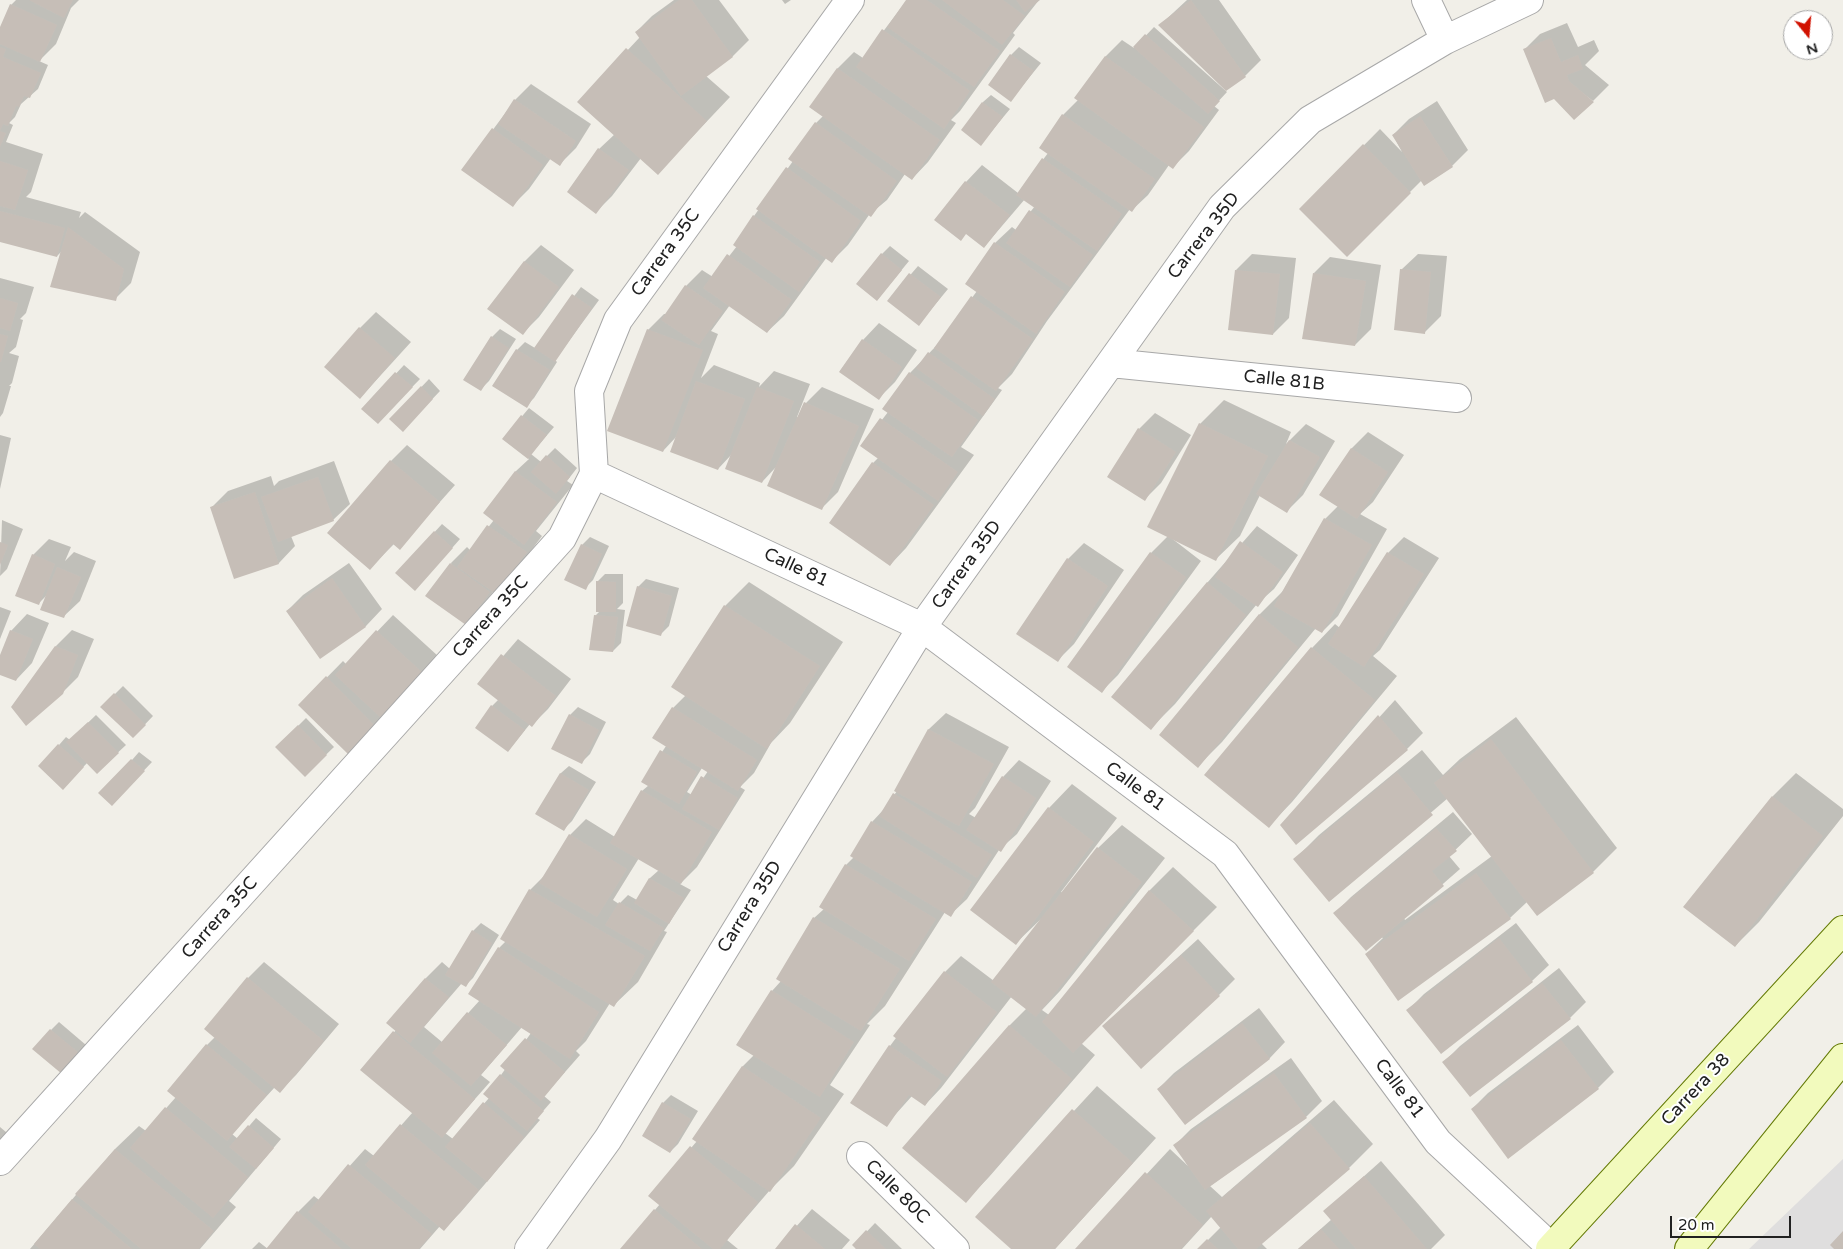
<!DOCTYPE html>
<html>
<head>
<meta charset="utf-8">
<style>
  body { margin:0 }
  #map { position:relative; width:1843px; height:1249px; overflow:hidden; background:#f1efe8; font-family:"Varela Round",sans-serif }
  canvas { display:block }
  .north { position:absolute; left:1783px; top:10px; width:50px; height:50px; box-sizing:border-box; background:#fff; border:1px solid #a6a6a6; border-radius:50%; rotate:163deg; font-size:14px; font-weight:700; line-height:20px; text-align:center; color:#212121 }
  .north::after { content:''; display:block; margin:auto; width:18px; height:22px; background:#d11201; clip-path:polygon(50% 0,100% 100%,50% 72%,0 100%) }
  .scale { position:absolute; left:1670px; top:1216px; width:121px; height:22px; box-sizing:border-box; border:2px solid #212121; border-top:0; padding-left:6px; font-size:15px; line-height:18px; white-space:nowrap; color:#212121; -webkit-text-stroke:4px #fff; paint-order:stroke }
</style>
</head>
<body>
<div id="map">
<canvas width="1843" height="1249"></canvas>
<div class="north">N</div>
<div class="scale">20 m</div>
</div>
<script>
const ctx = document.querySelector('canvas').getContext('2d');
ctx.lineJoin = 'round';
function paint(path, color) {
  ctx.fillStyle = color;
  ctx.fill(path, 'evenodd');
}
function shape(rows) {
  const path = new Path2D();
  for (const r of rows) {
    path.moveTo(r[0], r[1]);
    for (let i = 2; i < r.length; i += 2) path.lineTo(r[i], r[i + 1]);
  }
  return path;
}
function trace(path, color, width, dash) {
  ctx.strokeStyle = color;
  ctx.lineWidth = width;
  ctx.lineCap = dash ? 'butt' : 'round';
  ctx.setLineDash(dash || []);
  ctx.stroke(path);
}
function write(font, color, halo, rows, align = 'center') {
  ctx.font = font + ' "Varela Round",sans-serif';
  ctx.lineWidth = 4;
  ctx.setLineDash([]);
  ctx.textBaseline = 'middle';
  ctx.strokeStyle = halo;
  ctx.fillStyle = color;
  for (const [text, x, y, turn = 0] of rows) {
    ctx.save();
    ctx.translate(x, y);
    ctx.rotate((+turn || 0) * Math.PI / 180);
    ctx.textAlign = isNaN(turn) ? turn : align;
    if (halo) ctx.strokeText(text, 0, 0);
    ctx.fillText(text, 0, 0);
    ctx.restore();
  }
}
paint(shape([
  [1843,1159,1843,1249,1749,1249]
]), '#dfdede');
paint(shape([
  [16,0,79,0,71,8,56,44,39,61,48,65,38,89,21,104,15,117,9,123,13,125,6,142,43,154,31,192,26,197,81,212,79,218,85,212,140,252,131,283,115,299,62,251,57,256,0,241,0,30,11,5],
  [674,0,719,0,749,40,733,56,706,76,730,97,658,173,641,158,612,196,596,212,599,149,615,134,579,102,640,37,636,32,652,16],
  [782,0,791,0,785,4],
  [907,0,1039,0,1013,33,1015,35,960,111,951,120,956,123,928,162,912,179,905,174,887,200,869,215,848,245,832,261,827,257,784,316,767,332,730,305,711,331,718,334,701,378,714,365,760,383,759,387,774,371,810,384,797,417,799,418,806,403,822,387,874,409,838,492,822,508,777,466,762,482,732,454,718,469,677,436,663,451,648,330,664,314,666,314,686,286,702,270,713,277,737,246,754,216,793,161,816,123,823,116,810,107,838,68,854,52,863,58],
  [1187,0,1219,0,1261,60,1245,76,1226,89,1160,25],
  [1567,23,1578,47,1594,40,1599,51,1585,65,1609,85,1593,101,1524,50,1540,34],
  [1154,27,1227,92,1214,106,1219,110,1189,151,1173,167,1169,165,1148,195,1131,211,1130,209,1047,321,1012,374,998,388,1002,390,961,447,974,455,906,548,890,565,873,463,878,458,862,446,888,412,910,373,937,345,977,291,995,243,1012,227,1016,230,1035,206,1025,199,984,247,966,233,936,220,966,182,982,165,1018,193,1048,153,1063,115,1079,99,1076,97,1106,56,1122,40,1134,48],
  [1019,47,1041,63,1011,100,1011,55],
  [531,84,591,124,576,148,560,164,551,158,529,189,513,205,463,170,515,100],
  [991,95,1010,109,981,144,983,102],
  [1437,101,1468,150,1452,166,1422,180,1347,255,1301,209,1380,129,1402,152,1393,135,1409,119],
  [541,245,574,270,539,317,523,333,489,308,525,261],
  [890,246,909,261,877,300,882,254],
  [1252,254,1296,258,1289,318,1273,334,1236,270],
  [1418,254,1447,256,1441,316,1425,332,1401,270],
  [1330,257,1381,265,1371,329,1355,345,1314,273],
  [918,266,948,289,919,324,888,301],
  [0,278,34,287,26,313,20,319,23,320,16,347,9,353,19,356,12,383,9,386,11,386,3,413,0,417],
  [581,287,599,300,555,360,557,362,534,398,526,406,493,386,517,350,525,342,535,348],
  [376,312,411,342,360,398,360,328],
  [879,323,917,350,895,382,879,398,840,371,863,340],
  [500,329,516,339,489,381,481,389,492,337],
  [404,365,420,379,378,422,363,409],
  [429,379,440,391,403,430,391,419],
  [1224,400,1291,432,1286,444,1306,424,1335,441,1303,495,1287,511,1260,495,1240,536,1216,559,1170,537,1201,561,1118,675,1102,691,1151,553,1168,536,1149,526,1200,424],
  [529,408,554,427,531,454,541,462,555,448,577,468,567,481,573,485,536,531,542,536,512,576,494,591,466,624,451,563,467,547,470,550,494,520,485,513,516,471,529,459,503,439],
  [1155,413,1191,435,1161,483,1144,500,1139,429],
  [1368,432,1404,455,1373,502,1360,514,1387,529,1338,616,1322,632,1316,628,1222,742,1198,766,1259,615,1283,591,1325,519,1338,506,1321,495,1352,448],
  [0,435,11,438,0,489],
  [407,445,455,485,399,548,394,544,370,568,391,461],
  [334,461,350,504,333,520,291,536,295,546,279,563,235,577,212,507,228,491,271,476,274,486,279,481],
  [2,520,23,529,7,569,0,576],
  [442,524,460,539,423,581,397,573],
  [1257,526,1298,555,1274,589,1257,604,1175,704,1151,728,1207,583],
  [590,537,609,546,593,580,585,588,582,545],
  [1404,537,1439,558,1380,650,1373,656,1397,676,1292,802,1269,826,1312,648,1335,624,1340,628,1388,553],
  [49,539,71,547,65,561,74,552,96,561,80,601,63,617,47,595,38,604,33,555],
  [1084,543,1124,570,1074,644,1058,660,1068,559],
  [349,563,382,609,366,626,320,657,287,611,303,595],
  [605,574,623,574,623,603,617,609,625,610,621,643,613,651,595,616,600,611,597,582],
  [646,579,679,588,669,626,661,634,638,587],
  [749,582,843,642,790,723,771,743,754,773,740,787,745,790,697,867,680,884,691,890,664,931,667,932,638,982,614,1005,610,1003,586,1041,576,1051,580,1055,544,1096,551,1102,537,1118,540,1120,460,1213,444,1229,440,1226,420,1249,252,1249,259,1242,268,1249,298,1212,314,1196,319,1200,365,1149,374,1156,413,1112,362,1070,396,1030,426,978,442,962,450,969,473,931,481,923,499,935,473,978,465,986,462,983,424,1027,442,1042,480,1000,499,948,506,941,502,939,530,890,546,874,570,835,586,819,615,837,642,791,649,785,643,781,666,746,673,708,686,695,725,606],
  [702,768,708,771,692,795,687,792],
  [639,858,659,870,650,878,637,900,628,895,619,904,613,900],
  [522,1027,531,1033,501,1075,489,1098,453,1139,445,1133,490,1082,481,1075],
  [0,607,11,611,0,639],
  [27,614,49,623,32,663,16,680,0,674,0,658,11,631],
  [393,615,438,656,393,711,349,754,300,705,343,661,346,664],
  [72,630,94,639,78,677,62,693,56,646],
  [518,639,571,679,548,709,532,725,530,724,508,751,492,706,499,699,479,684],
  [123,686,153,716,133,737,102,707],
  [1395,700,1423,733,1407,749,1281,825],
  [578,707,606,722,590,754,582,762,570,715],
  [946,713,1009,747,975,808,969,814,976,818,1003,777,1019,760,1051,781,1017,834,999,850,967,899,950,915,945,912,885,1006,867,1024,870,1025,830,1085,844,1094,794,1166,770,1190,727,1240,738,1249,622,1249,660,1204,650,1196,697,1141,694,1139,743,1066,754,1055,772,991,781,981,814,918,824,909,846,865,854,857,872,822,885,808,897,791,929,729],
  [96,715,126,745,97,772,88,762,71,780,59,745,66,737,70,740],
  [1516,717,1617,848,1593,872,1527,902,1510,918,1366,954,1383,938,1335,913,1351,897,1453,812,1472,834,1449,856,1460,869,1404,918,1405,920,1492,856,1448,798,1329,900,1295,859,1319,835,1422,750,1443,775,1460,759],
  [306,718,334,747,305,775,277,747],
  [139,752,152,762,112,804,132,760],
  [569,766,596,782,572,821,564,829,537,813,561,773],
  [1796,773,1843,809,1843,816,1759,922,1735,946,1773,796],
  [1072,784,1117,818,1061,892,1063,893,1098,848,1122,825,1165,858,1060,991,1042,1010,1049,1015,1150,890,1173,867,1217,907,1081,1043,1095,1055,989,1177,966,1201,1009,1026,1027,1008,1012,996,941,1088,925,1105,912,1096,886,1125,890,1046,945,972,961,956,994,981,1041,919,1016,943,1049,808],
  [1516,923,1549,965,1532,981,1408,1010,1424,994],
  [1198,939,1235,979,1219,995,1120,1010],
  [264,962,339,1024,296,1075,280,1091,275,1087,232,1134,238,1139,256,1118,281,1139,229,1201,236,1207,200,1249,30,1249,115,1149,139,1126,146,1131,176,1097,207,1045,215,1037,248,978],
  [1559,968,1586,1002,1570,1018,1444,1062,1460,1046],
  [1259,1008,1285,1042,1269,1059,1158,1089,1174,1073],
  [59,1022,86,1045,70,1064,51,1030],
  [1578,1025,1614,1072,1598,1088,1508,1157,1472,1109,1488,1093],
  [1291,1058,1322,1101,1306,1117,1210,1186,1222,1197,1334,1100,1373,1144,1349,1168,1261,1243,1267,1249,1199,1249,1221,1227,1212,1216,1182,1249,1077,1249,1170,1149,1188,1166,1175,1145,1191,1129],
  [1097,1086,1156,1138,1055,1249,1013,1249,976,1217],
  [671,1095,698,1111,678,1144,670,1152,663,1103],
  [0,1127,12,1137,0,1151],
  [1381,1161,1445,1235,1431,1249,1298,1249,1332,1219,1325,1211],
  [812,1209,850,1240,842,1249,776,1249],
  [875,1223,902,1249,856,1249,854,1245]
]), '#0003');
paint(shape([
  [29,0,73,0,64,18],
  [679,0,692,0,733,57,681,96,635,32],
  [906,0,927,0,1000,51,974,87,887,27],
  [942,0,1003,0,1025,16,1002,45],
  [1016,0,1040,0,1025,12],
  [1191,0,1246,77,1226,91,1158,25],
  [10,4,57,25,40,62,0,44,0,27],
  [882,29,970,91,944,129,856,67],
  [1145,34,1220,101,1208,114,1133,47],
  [1551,38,1561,62,1578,55,1583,69,1567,75,1569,81,1594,102,1574,120,1554,99,1545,103,1523,49],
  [0,47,6,49,3,57,41,73,30,98,24,96,19,107,16,106,8,126,3,124,0,131,6,133,0,147],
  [626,48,707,121,658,175,577,102],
  [1010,54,1034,71,1011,102,988,85],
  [1105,56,1204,127,1173,169,1074,98],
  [837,68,940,140,912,180,809,107],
  [514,99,576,141,560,166,498,124],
  [982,102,1003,117,981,146,961,130],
  [1062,114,1155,179,1132,212,1039,148],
  [1420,116,1453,167,1424,186,1392,135],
  [815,122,897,181,871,217,788,159],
  [492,128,543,165,513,207,461,170],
  [1363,144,1411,193,1347,257,1299,209],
  [598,148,629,170,596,214,567,192],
  [1042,158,1122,214,1097,251,1016,195],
  [0,161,28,170,15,210,0,206],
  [786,167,861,221,832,263,756,209],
  [965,181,1010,215,984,248,966,234,961,241,934,220],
  [1029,210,1093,255,1070,287,1006,243],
  [0,211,65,228,57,257,0,242],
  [753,215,820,262,799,292,733,245],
  [68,227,124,269,116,301,50,287],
  [994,242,1065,292,1036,334,965,284],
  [881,253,902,270,877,301,856,284],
  [727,254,792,300,767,333,703,288],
  [524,261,559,287,523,335,487,309],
  [1400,269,1431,272,1425,334,1394,330],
  [1235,270,1280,274,1273,335,1228,330],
  [909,273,941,297,919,326,887,301],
  [1313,273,1366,281,1355,346,1302,339],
  [685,285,723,311,699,345,661,320],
  [572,294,592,308,555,362,534,348],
  [971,296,1033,339,996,391,934,348],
  [0,298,18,303,10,331,0,328],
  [359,327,395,358,360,399,324,367],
  [647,329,703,350,663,452,607,431],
  [0,334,8,336,1,362,0,362],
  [491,336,509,348,481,391,463,380],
  [862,339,902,367,879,400,839,372],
  [516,349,550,370,527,408,492,386],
  [928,352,995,399,983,416,916,368],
  [395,372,413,387,378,424,361,409],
  [909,372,978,420,952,457,882,409],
  [696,381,745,399,718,470,670,452],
  [421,386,433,399,403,432,389,419],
  [757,387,794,401,762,483,725,469],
  [804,402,859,426,822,510,767,486],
  [521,415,547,435,528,459,502,439],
  [880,418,958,472,938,501,860,446],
  [1199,423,1268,456,1216,561,1147,527],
  [1138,428,1176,452,1145,501,1107,477],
  [1289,440,1320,457,1287,513,1256,494],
  [1351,448,1388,472,1357,519,1319,495],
  [546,455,570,477,556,494,531,472],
  [390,460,440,502,400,550,393,544,370,570,327,533],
  [872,462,934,505,890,566,829,523],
  [515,471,557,502,524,545,483,513],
  [318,477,334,521,278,542,261,497],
  [255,492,279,564,234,579,210,507],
  [1324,518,1372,545,1322,633,1274,606],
  [487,525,527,552,496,594,457,567],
  [434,531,453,548,415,591,395,573],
  [1240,541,1283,572,1258,607,1215,577],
  [0,542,8,545,0,565],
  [581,544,602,554,586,590,564,580],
  [1150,552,1186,577,1102,693,1067,667],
  [1387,552,1424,574,1364,667,1328,644],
  [32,554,55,564,39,605,15,596],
  [1067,558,1108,586,1058,662,1016,634],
  [450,563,490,592,466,625,425,596],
  [57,567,81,577,64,618,40,610],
  [332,578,366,627,320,659,286,611],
  [596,581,616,582,616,612,596,612],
  [1207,582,1246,615,1151,730,1111,697],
  [637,586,672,596,661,636,626,626],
  [724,605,820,666,767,749,671,687],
  [1259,614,1298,647,1198,768,1159,735],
  [594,615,618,617,613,652,589,650],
  [10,630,33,639,16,681,0,675,0,655],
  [376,630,423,673,381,718,335,675],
  [55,646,78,655,63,694,26,726,11,707],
  [1311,647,1375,700,1269,828,1204,775],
  [501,654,556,696,532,727,477,684],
  [326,676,377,728,349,755,298,705],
  [114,693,146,725,133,738,100,707],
  [491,705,525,730,508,752,475,728],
  [672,707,757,760,738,791,652,738],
  [569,714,599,730,582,764,551,749],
  [1378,715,1408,750,1296,845,1280,825],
  [88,722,119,753,97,774,66,742],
  [298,725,327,755,305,777,275,747],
  [928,729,994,764,959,826,894,791],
  [1491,739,1594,873,1537,916,1434,783],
  [58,744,84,767,63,790,38,766],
  [660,750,697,772,679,804,641,782],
  [131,759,145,771,112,806,98,793],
  [1397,772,1433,815,1329,902,1293,859],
  [560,773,589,790,564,831,535,814],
  [701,776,738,798,719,830,682,809],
  [1002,776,1036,798,1001,852,966,830],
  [641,790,712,832,681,884,610,843],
  [893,793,992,855,977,878,879,816],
  [1772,796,1823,836,1735,947,1683,907],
  [1048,807,1094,842,1016,945,970,910],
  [871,821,972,882,951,917,850,856],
  [1436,828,1457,851,1432,871,1444,886,1366,951,1333,913],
  [569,834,627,869,597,917,539,883],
  [1097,847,1142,882,1036,1017,991,982],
  [845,864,936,919,909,961,819,907],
  [1476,873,1511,919,1398,1001,1365,954],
  [649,878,684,898,669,924,634,903],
  [529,889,645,956,614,1007,500,939],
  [1149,890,1194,931,1073,1053,1042,1022],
  [619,902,664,928,650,951,605,925],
  [813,917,900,969,861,1031,776,979],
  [472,930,492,943,466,987,445,975],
  [1499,938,1533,982,1441,1054,1406,1010],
  [498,947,599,1012,570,1059,468,994],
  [1181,955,1220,996,1141,1069,1102,1026],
  [944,971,997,1012,947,1077,893,1036],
  [247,977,324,1041,280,1093,204,1029],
  [425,978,449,997,410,1043,386,1023],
  [1542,983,1571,1019,1470,1097,1442,1062],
  [771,990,854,1042,820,1097,736,1045],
  [467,1012,507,1045,471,1086,432,1053],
  [1242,1023,1270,1059,1185,1125,1157,1089],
  [1009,1025,1072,1079,966,1203,902,1148],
  [50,1029,79,1053,62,1074,32,1049],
  [393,1031,475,1099,442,1138,360,1070],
  [525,1038,565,1072,541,1101,500,1066],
  [1561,1040,1599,1089,1508,1159,1471,1109],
  [206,1044,267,1095,227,1141,167,1091],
  [889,1045,942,1081,925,1106,909,1095,887,1127,850,1103],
  [742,1066,821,1118,770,1192,692,1139],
  [1274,1073,1307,1118,1205,1190,1173,1145],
  [500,1074,544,1111,527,1131,483,1094],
  [483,1102,524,1137,487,1182,445,1147],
  [662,1102,691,1119,670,1153,642,1136],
  [165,1107,248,1177,213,1218,130,1148],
  [1072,1109,1133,1163,1055,1249,1011,1249,975,1217],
  [1310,1123,1350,1169,1256,1249,1238,1249,1206,1211],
  [400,1124,479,1190,444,1231,365,1165],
  [248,1125,274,1148,256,1169,229,1147],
  [690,1146,758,1202,720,1249,713,1249,648,1196],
  [115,1149,214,1231,199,1249,141,1249,75,1194],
  [348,1164,432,1234,419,1249,352,1249,308,1212],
  [1145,1172,1203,1225,1181,1249,1075,1249],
  [1364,1176,1427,1249,1356,1249,1323,1211],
  [72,1199,132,1249,40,1249,34,1244],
  [654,1209,702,1249,620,1249],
  [297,1211,342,1249,266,1249],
  [795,1224,825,1249,775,1249],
  [1321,1229,1339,1249,1298,1249],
  [866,1230,886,1249,856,1249,852,1245],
  [1843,1231,1843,1249,1834,1249,1830,1245],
  [1207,1239,1218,1249,1197,1249]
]), '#c6beb7');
const street = shape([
  [1426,0,1445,40],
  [1111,363,1457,398],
  [594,474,922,627,1225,854,1438,1142,1553,1249],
  [861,1156,955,1249],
  [0,1161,562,538,594,474,589,391,618,320,850,0],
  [529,1249,608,1139,922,627,1222,207,1310,120,1445,40,1529,0]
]);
const secondary = shape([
  [1550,1249,1843,930],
  [1689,1249,1843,1058]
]);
trace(street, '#a8a8a8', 30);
trace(secondary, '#647a05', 30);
trace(street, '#fff', 28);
trace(secondary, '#f2fabd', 28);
write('18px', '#212121', '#fff', [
  ["Carrera 35D",1204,236,-52],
  ["Carrera 35C",666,253,-54],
  ["Calle 81B",1284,381,6],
  ["Carrera 35D",967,565,-54],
  ["Calle 81",796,568,25],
  ["Carrera 35C",491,617,-48],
  ["Calle 81",1135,787,37],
  ["Carrera 35D",750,907,-58],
  ["Carrera 35C",220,918,-48],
  ["Calle 81",1399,1089,53],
  ["Carrera 38",1696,1090,-47],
  ["Calle 80C",897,1192,45]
]);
</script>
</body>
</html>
